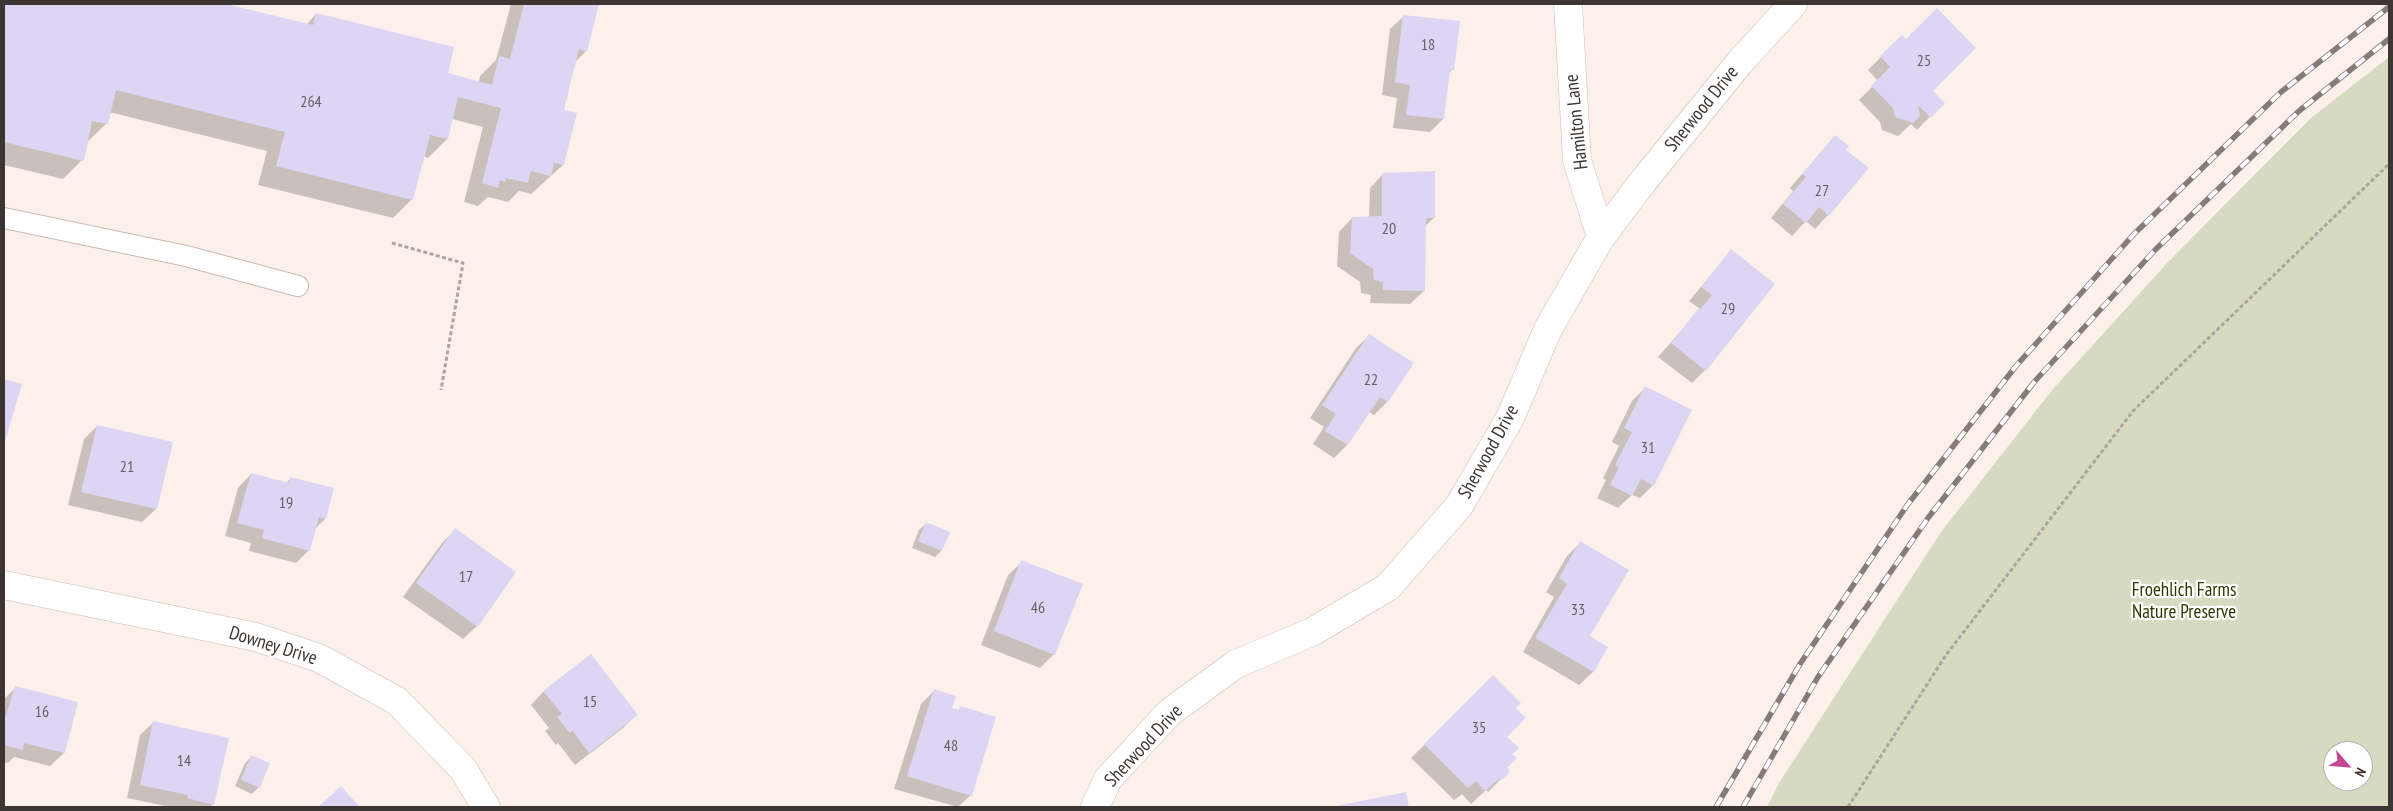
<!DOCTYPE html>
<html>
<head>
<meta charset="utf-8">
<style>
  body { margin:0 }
  #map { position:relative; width:2393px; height:811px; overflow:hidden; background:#fcf1ea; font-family:"PT Sans Narrow",sans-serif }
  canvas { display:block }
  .frame { position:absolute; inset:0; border:5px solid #3d3531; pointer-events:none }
  .north { position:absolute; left:2323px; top:741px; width:50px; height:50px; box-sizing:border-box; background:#fff; border:1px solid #b1aead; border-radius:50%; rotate:117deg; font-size:14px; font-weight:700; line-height:20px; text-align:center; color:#3d3531 }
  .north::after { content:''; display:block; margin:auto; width:18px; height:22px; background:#c44796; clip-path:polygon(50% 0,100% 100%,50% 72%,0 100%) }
</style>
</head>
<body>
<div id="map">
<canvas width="2393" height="811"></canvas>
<div class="frame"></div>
<div class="north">N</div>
</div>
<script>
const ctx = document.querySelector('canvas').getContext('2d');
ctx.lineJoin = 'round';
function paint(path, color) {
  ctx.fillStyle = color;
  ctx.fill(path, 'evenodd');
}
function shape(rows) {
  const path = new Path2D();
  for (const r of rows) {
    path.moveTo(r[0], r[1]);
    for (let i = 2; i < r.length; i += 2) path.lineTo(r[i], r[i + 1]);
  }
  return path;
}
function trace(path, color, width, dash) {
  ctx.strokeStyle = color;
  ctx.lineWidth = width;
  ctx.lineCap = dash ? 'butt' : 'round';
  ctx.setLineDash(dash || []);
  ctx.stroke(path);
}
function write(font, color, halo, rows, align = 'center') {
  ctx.font = font + ' "PT Sans Narrow",sans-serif';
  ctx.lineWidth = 4.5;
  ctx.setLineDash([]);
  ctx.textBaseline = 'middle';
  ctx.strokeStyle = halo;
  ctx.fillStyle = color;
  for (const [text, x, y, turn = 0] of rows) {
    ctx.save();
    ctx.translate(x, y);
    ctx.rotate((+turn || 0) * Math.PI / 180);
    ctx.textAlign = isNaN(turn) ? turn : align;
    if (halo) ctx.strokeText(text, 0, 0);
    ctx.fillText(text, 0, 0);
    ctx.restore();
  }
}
paint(shape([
  [2389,57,2389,807,1767,807,1779,783,1941,532,2053,389,2169,261,2311,118],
  [2333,751,2363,751,2363,781,2333,781]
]), '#d5dac1');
paint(shape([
  [4,4,221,4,306,25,316,14,446,74,479,82,480,76,496,60,511,4,598,4,586,51,574,63,562,111,563,165,531,194,519,191,508,202,488,197,478,206,464,202,483,127,452,119,447,139,428,158,423,156,412,199,393,218,258,185,267,151,109,112,107,123,87,142,82,160,63,179,4,165],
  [1404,16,1453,69,1448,74,1443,119,1430,132,1393,128,1397,98,1382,95,1390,29],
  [1902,36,1931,91,1943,103,1917,130,1911,124,1898,136,1882,130,1880,122,1859,100,1878,81,1868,70],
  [1835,136,1844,150,1828,215,1815,229,1806,221,1792,236,1771,218,1793,191,1790,188],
  [1383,174,1434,218,1425,226,1424,291,1410,304,1370,303,1371,295,1361,293,1360,282,1337,266,1339,232,1352,218,1369,218,1370,188],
  [1731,251,1705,370,1692,383,1658,357,1700,309,1689,301],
  [1370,335,1412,363,1387,402,1374,415,1369,412,1347,445,1334,458,1313,444,1324,427,1310,418,1356,348],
  [4,380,20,385,4,442],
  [1645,388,1653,485,1640,498,1632,495,1618,508,1597,498,1606,480,1603,478,1619,446,1612,442,1632,401],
  [97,426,171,443,156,509,142,522,68,505,84,439],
  [251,474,286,483,291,478,332,489,325,519,315,529,309,550,296,563,249,551,251,543,225,536,238,488],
  [926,524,949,533,941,551,935,557,912,548,919,530],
  [455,530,477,626,463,639,403,597,442,543],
  [1580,543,1588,637,1607,648,1593,672,1579,685,1523,652,1554,597,1546,592,1567,556],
  [1022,562,1081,585,1054,654,1040,668,981,645,1008,575],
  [1493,677,1515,708,1506,737,1511,754,1505,769,1508,772,1488,792,1486,790,1471,804,1462,794,1454,800,1411,758],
  [15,688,64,753,50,766,14,757,8,763,4,762,4,699],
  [544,691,636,715,623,728,575,765,558,743,556,745,545,731,549,728,531,705],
  [934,691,951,709,958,711,961,707,971,795,958,807,894,789,921,704],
  [154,722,213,804,210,807,170,807,127,798,140,735],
  [252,756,259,787,252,794,235,786,245,763],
  [1405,794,1408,807,1338,807]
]), '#0003');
paint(shape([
  [4,4,226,4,313,25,316,13,454,47,448,73,492,85,499,56,510,59,524,4,599,4,587,52,579,49,564,110,577,113,564,165,554,163,551,176,531,171,528,183,506,178,505,182,500,180,498,188,482,183,501,108,458,97,448,139,430,135,413,200,276,166,285,132,116,90,108,124,92,121,84,161,4,142],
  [1937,8,1976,48,1933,91,1945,103,1931,118,1918,105,1920,116,1913,123,1895,117,1893,108,1871,86,1890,67,1880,56,1902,35,1906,39],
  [1403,15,1460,21,1454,70,1450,70,1444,119,1406,115,1410,85,1395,82],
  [1835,135,1849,146,1846,150,1869,168,1829,216,1819,207,1806,223,1783,204,1806,177,1802,174],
  [1435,171,1435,218,1426,218,1425,291,1383,290,1383,282,1374,280,1373,269,1350,253,1352,217,1382,216,1382,173],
  [1731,249,1775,284,1706,371,1671,343,1698,309,1700,310,1712,295,1701,287],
  [1369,334,1414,363,1388,402,1380,397,1348,445,1325,431,1336,414,1322,405],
  [4,379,22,384,4,445],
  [1645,386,1692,410,1654,486,1641,479,1632,496,1610,485,1619,467,1615,465,1632,432,1624,428],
  [97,425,173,442,157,509,81,492],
  [251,473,289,483,290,477,334,488,326,519,319,517,310,551,262,538,264,530,237,523],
  [926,522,950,532,942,551,918,541],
  [455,528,516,572,478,627,416,583],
  [1580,541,1629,570,1590,636,1608,647,1594,672,1535,638,1567,584,1559,578],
  [1021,560,1083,584,1055,655,994,631],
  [591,654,638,715,589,753,572,730,570,733,557,717,562,714,543,691],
  [1493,675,1521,703,1516,708,1526,718,1507,737,1519,748,1512,754,1517,758,1507,768,1510,772,1502,780,1500,778,1485,791,1476,781,1468,788,1424,744],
  [15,686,78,702,65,753,24,743,23,750,4,745,4,722],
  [934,689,956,696,952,708,960,710,961,706,996,717,972,796,907,776],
  [153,721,229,738,214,805,187,798,188,795,140,785],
  [251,755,270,763,260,788,241,780],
  [341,786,360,807,318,807],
  [1406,792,1409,807,1336,807,1336,806]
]), '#ddd5f4');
const lane = shape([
  [4,218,186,256,298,286]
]);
const street = shape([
  [1568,4,1577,160,1601,237],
  [4,585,256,637,319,658,397,701,463,769,486,807],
  [1095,807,1108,779,1170,712,1236,664,1312,632,1388,587,1459,506,1510,418,1548,329,1601,237,1645,179,1740,62,1793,4]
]);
trace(lane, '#ccbaaf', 22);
trace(street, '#ccbaaf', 29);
trace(shape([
  [392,243,463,263,441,390],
  [1848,807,1946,655,2133,411,2389,164]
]), '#aea49e', 3, [4, 2.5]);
trace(lane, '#fff', 20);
trace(street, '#fff', 28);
const rail = shape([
  [1716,807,1800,664,1908,504,2016,366,2134,234,2281,92,2389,7],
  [1743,807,1818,677,1928,518,2035,381,2155,250,2299,111,2389,39]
]);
trace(rail, '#867c77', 5.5);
trace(rail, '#fff', 4, [11]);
write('16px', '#655d62', null, [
  ["18",1428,45],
  ["25",1924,61],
  ["264",311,102],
  ["27",1822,191],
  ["20",1389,229],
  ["29",1728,309],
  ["22",1371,380],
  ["31",1648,448],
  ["21",127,467],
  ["19",286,503],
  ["17",466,577],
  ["46",1038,608],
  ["33",1578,610],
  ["15",590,702],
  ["16",42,712],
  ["35",1479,728],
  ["48",951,746],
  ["14",184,761]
]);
write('19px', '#3d3531', '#fff', [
  ["Sherwood Drive",1702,109,-51],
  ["Hamilton Lane",1577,122,-96],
  ["Sherwood Drive",1489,452,-61],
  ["Downey Drive",273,646,17],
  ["Sherwood Drive",1144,746,-47]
]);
write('19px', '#303600', '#fff', [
  ["Froehlich Farms",2184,591],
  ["Nature Preserve",2184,613]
]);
</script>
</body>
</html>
